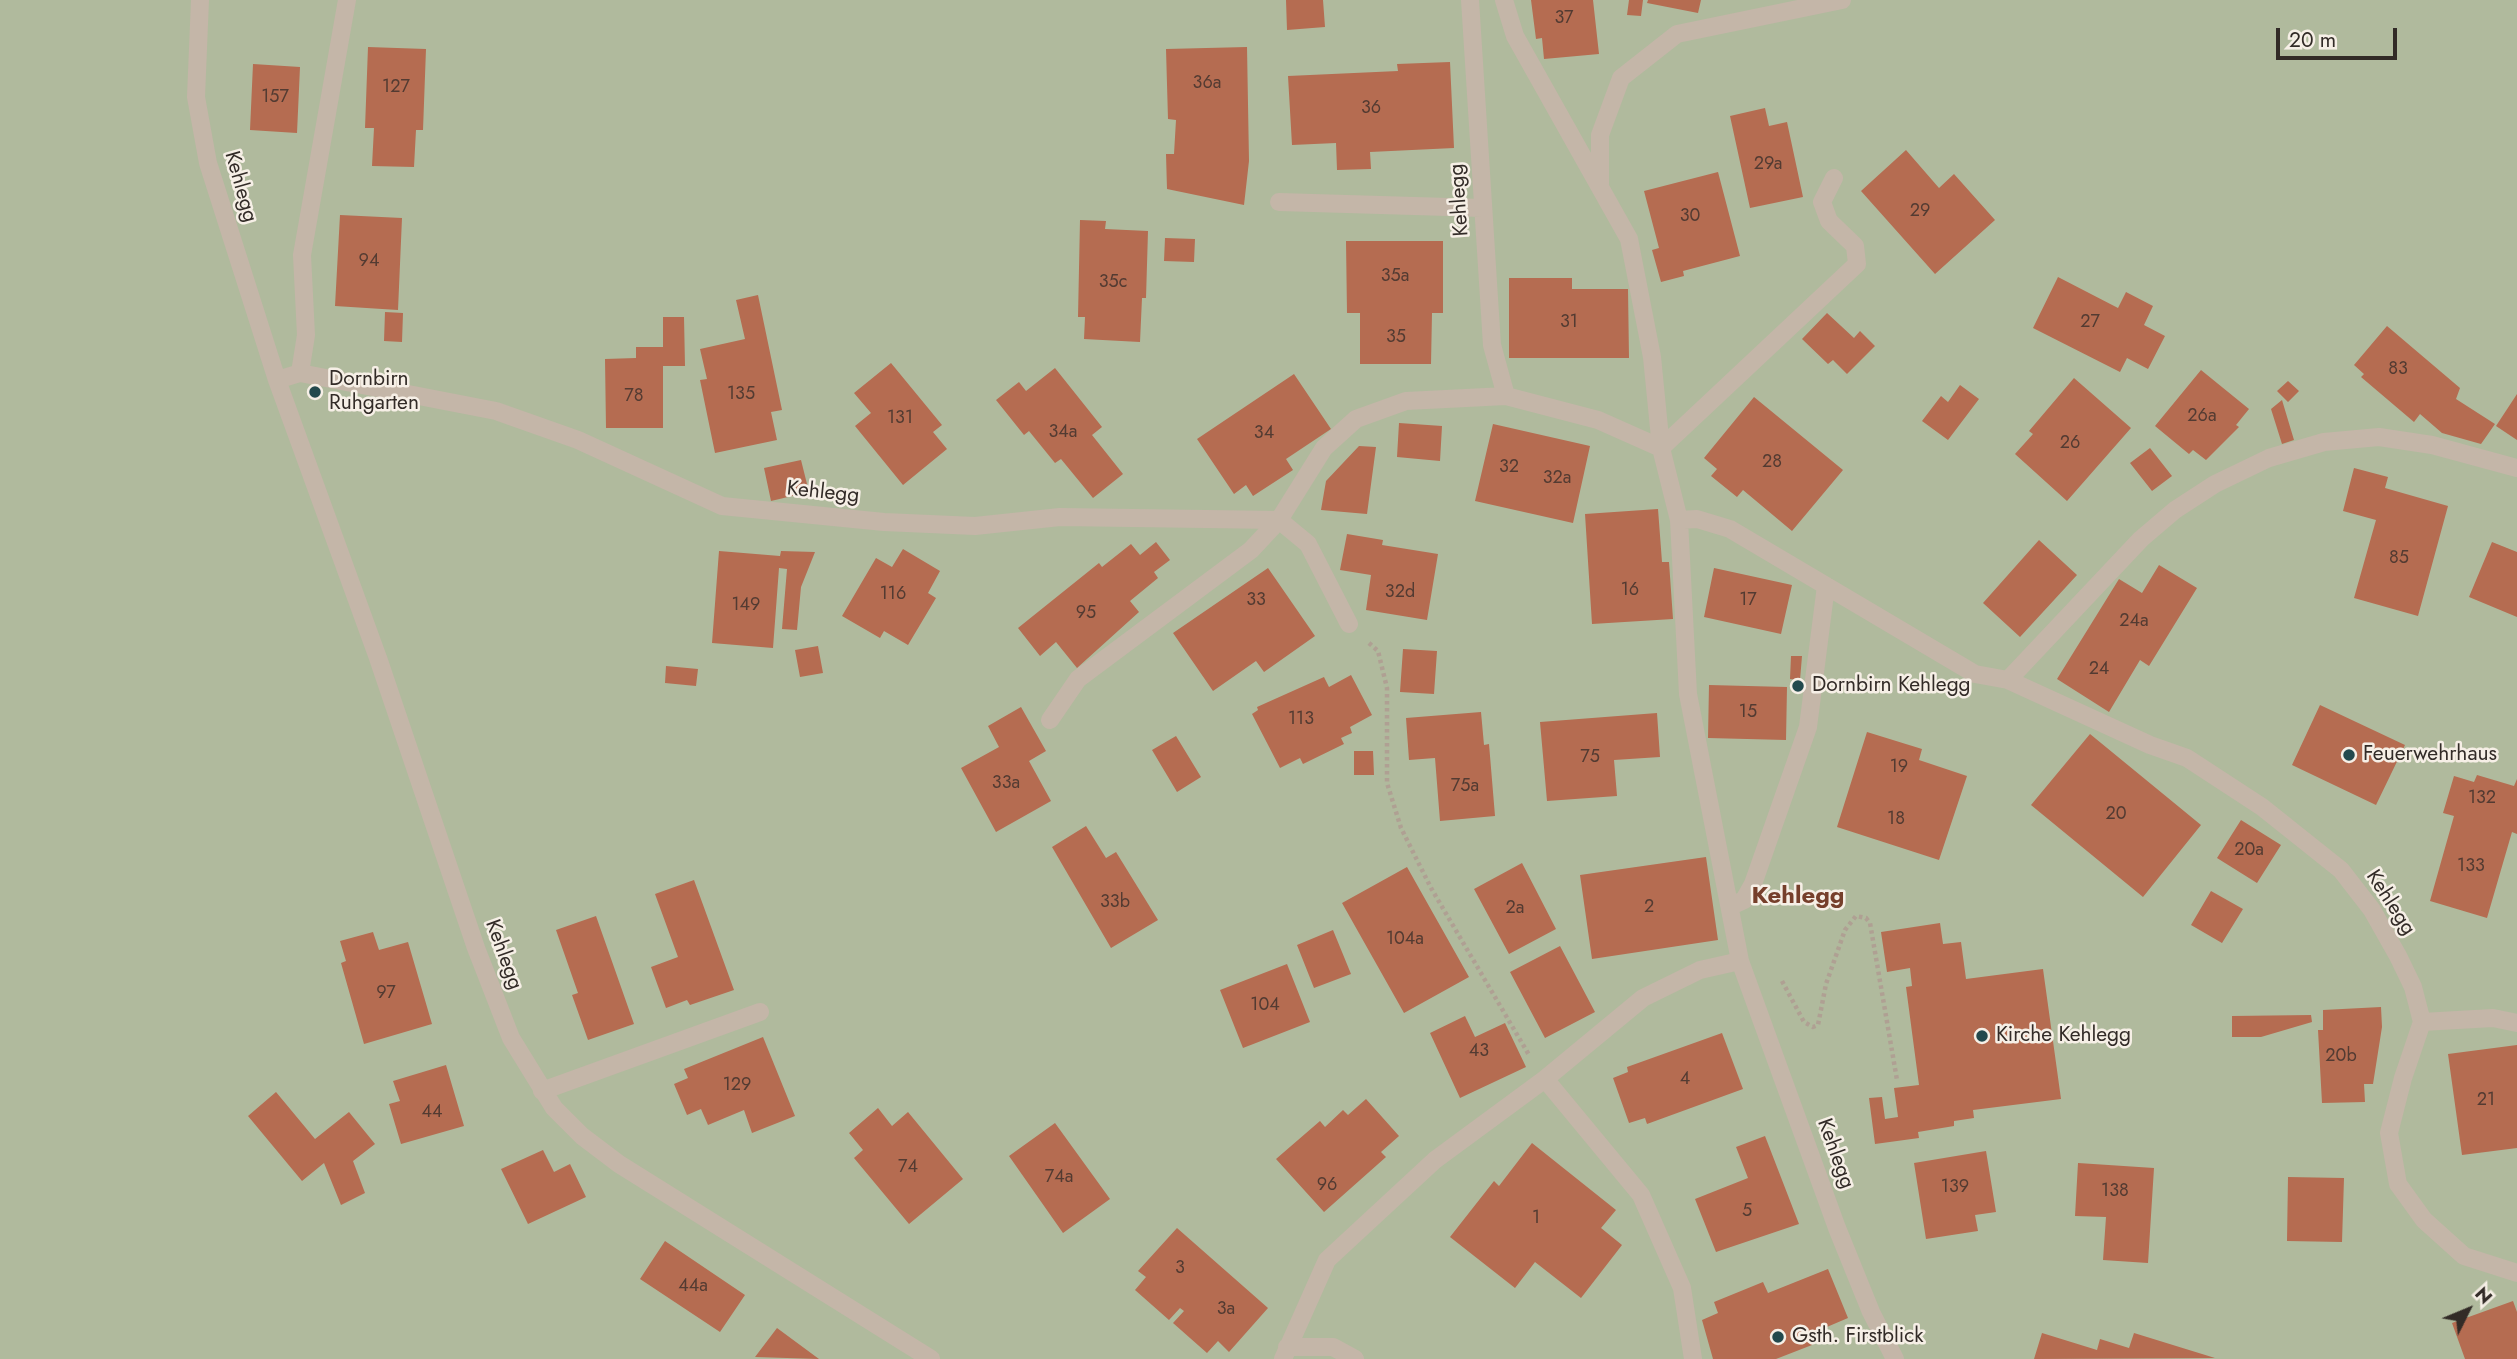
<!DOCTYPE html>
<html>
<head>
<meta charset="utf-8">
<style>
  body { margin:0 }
  #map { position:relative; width:2517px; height:1359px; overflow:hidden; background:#ede5db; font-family:Jost,sans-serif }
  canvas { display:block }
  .north { position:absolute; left:2433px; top:1275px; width:70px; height:70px; -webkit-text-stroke:5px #f6efe6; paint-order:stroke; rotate:47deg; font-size:19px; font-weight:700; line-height:28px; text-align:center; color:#322b27 }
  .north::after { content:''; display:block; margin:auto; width:24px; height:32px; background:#322b27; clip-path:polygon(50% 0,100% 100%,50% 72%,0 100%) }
  .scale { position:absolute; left:2276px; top:28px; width:121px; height:32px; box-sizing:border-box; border:4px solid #322b27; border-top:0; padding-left:9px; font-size:21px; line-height:24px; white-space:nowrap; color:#322b27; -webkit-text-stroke:5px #f6efe6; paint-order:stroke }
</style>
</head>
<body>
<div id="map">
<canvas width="2517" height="1359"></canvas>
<div class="north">N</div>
<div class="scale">20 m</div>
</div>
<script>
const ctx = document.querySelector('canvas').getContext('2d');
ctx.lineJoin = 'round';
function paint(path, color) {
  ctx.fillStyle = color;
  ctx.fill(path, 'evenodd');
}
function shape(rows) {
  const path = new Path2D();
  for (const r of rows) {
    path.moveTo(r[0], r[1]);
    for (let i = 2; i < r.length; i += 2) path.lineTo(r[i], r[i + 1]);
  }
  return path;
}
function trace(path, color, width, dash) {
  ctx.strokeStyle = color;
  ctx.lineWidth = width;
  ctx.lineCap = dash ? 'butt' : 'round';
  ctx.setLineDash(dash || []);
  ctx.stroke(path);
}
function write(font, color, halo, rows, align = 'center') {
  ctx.font = font + ' Jost,sans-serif';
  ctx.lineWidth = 5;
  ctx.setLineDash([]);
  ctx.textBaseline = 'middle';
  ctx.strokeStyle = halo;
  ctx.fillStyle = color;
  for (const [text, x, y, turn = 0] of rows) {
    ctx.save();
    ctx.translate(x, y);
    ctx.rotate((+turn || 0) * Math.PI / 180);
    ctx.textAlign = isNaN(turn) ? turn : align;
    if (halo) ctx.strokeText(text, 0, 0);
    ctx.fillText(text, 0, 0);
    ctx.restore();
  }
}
paint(shape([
  [0,0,2517,0,2517,1359,0,1359]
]), '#b0ba9d');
paint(shape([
  [1286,0,1323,0,1325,27,1287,30],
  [1531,0,1593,0,1599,54,1544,59,1542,38,1536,39],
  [1629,0,1643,0,1641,16,1627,15],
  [1648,0,1701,0,1698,13,1647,3],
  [368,47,426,49,423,130,416,130,414,167,372,166,374,128,365,128],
  [1247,47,1249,161,1244,205,1167,189,1166,154,1174,154,1176,120,1168,119,1166,49],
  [1450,62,1454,148,1370,152,1371,169,1337,170,1336,143,1292,145,1288,76,1398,71,1397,64],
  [253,64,300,67,297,133,250,130],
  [1765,108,1769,126,1787,122,1803,197,1750,208,1730,116],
  [1906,150,1939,188,1954,174,1995,220,1935,274,1861,191],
  [1718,172,1740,256,1683,271,1684,276,1661,282,1652,250,1659,248,1644,191],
  [340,215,402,218,398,310,335,306],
  [1080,220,1106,221,1105,229,1148,231,1146,298,1142,298,1140,342,1084,339,1085,317,1078,317],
  [1165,238,1195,239,1194,262,1164,261],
  [1346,241,1443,241,1443,313,1432,313,1431,364,1360,364,1360,313,1347,313],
  [2058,277,2118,308,2126,292,2153,306,2144,325,2165,336,2148,369,2127,358,2120,372,2033,328],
  [1509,278,1572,278,1572,289,1628,289,1629,358,1509,358],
  [758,295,782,410,771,412,777,440,715,453,700,380,707,379,700,349,745,339,736,300],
  [385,312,403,313,402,342,384,341],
  [1827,313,1854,338,1860,331,1875,346,1847,374,1833,360,1828,364,1802,339],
  [663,317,684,317,685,366,663,366,663,428,606,428,605,359,636,358,636,347,663,347],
  [2387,326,2460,388,2456,399,2495,424,2481,444,2442,433,2420,414,2414,422,2361,377,2364,374,2354,365],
  [891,363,942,425,933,432,947,449,903,485,855,426,871,413,854,393],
  [1055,368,1102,427,1092,435,1123,474,1093,498,1061,459,1055,463,1029,431,1024,435,996,400,1019,382,1026,391],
  [2201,370,2249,409,2236,425,2239,427,2206,460,2193,450,2189,454,2155,426],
  [1294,374,1331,429,1286,459,1293,470,1253,496,1246,485,1234,494,1197,439],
  [2074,378,2131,428,2067,501,2015,454,2033,434,2029,431],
  [2288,381,2299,391,2288,402,2277,391],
  [1960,385,1979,399,1948,440,1922,421,1941,396,1948,402],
  [2517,394,2517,440,2496,426],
  [1754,397,1843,470,1792,531,1743,490,1737,497,1711,476,1717,469,1704,458],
  [2282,400,2294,440,2282,444,2271,409],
  [1399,423,1442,426,1440,461,1397,457],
  [1493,424,1590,446,1573,523,1475,501],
  [1359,446,1376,447,1367,514,1321,510,1326,481],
  [2150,448,2172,476,2152,491,2130,463],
  [801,460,809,492,771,501,764,468],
  [2354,468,2388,477,2385,488,2448,506,2418,616,2354,598,2376,520,2343,511],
  [1658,509,1662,562,1669,562,1673,619,1592,624,1585,514],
  [1347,534,1383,540,1382,545,1438,554,1427,620,1366,610,1371,575,1340,570],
  [2039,540,2077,575,2020,637,1983,603],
  [1156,542,1170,560,1154,572,1158,578,1130,601,1139,612,1077,668,1056,642,1040,656,1018,628,1099,563,1102,567,1131,544,1140,555],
  [2492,542,2517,552,2517,617,2469,597],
  [903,549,940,571,928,593,936,598,908,645,884,631,880,638,842,616,876,558,892,567],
  [719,551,780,556,781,551,815,552,801,587,797,630,782,629,787,569,779,568,773,648,712,643],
  [2159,565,2197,588,2149,666,2140,660,2109,712,2057,679,2119,579,2142,593],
  [1268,568,1315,636,1264,672,1256,661,1213,691,1173,633],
  [1714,568,1792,585,1781,634,1704,617],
  [818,646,823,673,800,677,795,650],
  [1403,649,1437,651,1434,694,1400,692],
  [1791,656,1802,656,1800,680,1790,679],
  [666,666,698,669,696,686,665,683],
  [1351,675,1372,715,1350,727,1352,733,1341,738,1344,744,1303,764,1300,758,1280,768,1252,714,1258,710,1257,707,1324,677,1329,687],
  [1709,685,1787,687,1786,740,1708,738],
  [2320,705,2405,745,2376,805,2292,765],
  [1021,707,1046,751,1029,761,1051,801,996,832,961,768,999,747,988,726],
  [1481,712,1484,745,1489,744,1495,816,1440,821,1435,758,1409,760,1406,718],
  [1657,713,1660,757,1614,760,1617,796,1547,801,1540,722],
  [1867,732,1922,749,1919,760,1967,776,1939,860,1837,827],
  [2090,734,2201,825,2143,897,2031,805],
  [1176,736,1201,777,1177,792,1152,750],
  [1354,751,1373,751,1374,775,1354,775],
  [2477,775,2514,786,2517,779,2517,834,2512,832,2487,918,2430,901,2454,816,2443,813,2454,776,2474,782],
  [2241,820,2281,845,2257,883,2217,858],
  [1086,826,1106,858,1116,852,1158,920,1111,948,1052,847],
  [1706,857,1718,940,1592,959,1580,875],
  [1522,863,1556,929,1509,954,1474,889],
  [1407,867,1469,977,1404,1013,1342,903],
  [694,880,734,990,690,1005,687,1000,666,1008,651,967,678,957,655,894],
  [2211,891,2243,909,2222,943,2191,925],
  [596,916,634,1024,588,1040,572,995,578,993,556,930],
  [1940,923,1943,944,1961,942,1966,979,2043,969,2061,1099,1973,1110,1974,1118,1954,1121,1954,1126,1918,1132,1919,1138,1875,1144,1869,1098,1882,1097,1885,1119,1898,1117,1894,1088,1919,1085,1906,987,1912,986,1910,968,1887,972,1881,932],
  [1333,930,1351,974,1314,988,1297,945],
  [373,932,379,950,408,942,432,1024,364,1044,341,963,346,961,340,941],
  [1560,946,1595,1012,1545,1038,1510,972],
  [1287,964,1310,1022,1243,1048,1220,990],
  [2381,1007,2382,1027,2373,1084,2364,1084,2365,1102,2322,1103,2318,1030,2323,1030,2323,1010],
  [2311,1015,2312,1022,2261,1037,2232,1037,2232,1016],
  [1465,1016,1475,1037,1505,1023,1526,1067,1460,1098,1430,1033],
  [1722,1033,1743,1089,1647,1124,1645,1118,1629,1123,1613,1078,1628,1072,1627,1067],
  [763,1037,795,1116,752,1133,744,1110,708,1125,701,1109,687,1115,674,1084,688,1078,684,1069],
  [2517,1045,2517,1148,2462,1155,2448,1054],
  [446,1065,464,1126,401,1144,389,1104,400,1101,393,1081],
  [276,1092,315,1139,349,1112,375,1144,353,1161,365,1193,341,1205,324,1163,302,1181,248,1116],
  [1366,1099,1399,1136,1381,1152,1386,1157,1324,1212,1276,1159,1320,1121,1325,1127,1343,1110,1348,1115],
  [878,1108,892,1126,908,1112,963,1179,909,1224,854,1158,863,1150,849,1133],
  [1055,1123,1110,1199,1063,1233,1009,1156],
  [1765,1136,1799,1224,1716,1252,1695,1199,1748,1178,1736,1147],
  [1532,1143,1616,1210,1601,1228,1622,1245,1581,1298,1535,1262,1515,1288,1450,1237,1494,1181,1499,1186],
  [543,1150,554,1172,570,1164,586,1197,528,1224,501,1169],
  [1986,1151,1996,1212,1975,1215,1978,1231,1926,1239,1914,1163],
  [2078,1163,2154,1168,2148,1263,2103,1260,2106,1217,2075,1216],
  [2288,1177,2344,1178,2342,1242,2287,1241],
  [1177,1228,1268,1308,1229,1352,1218,1341,1207,1353,1173,1323,1184,1311,1180,1308,1169,1320,1135,1290,1146,1277,1138,1271],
  [665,1241,745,1295,720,1332,640,1279],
  [1828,1269,1848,1318,1808,1335,1812,1345,1776,1359,1713,1359,1702,1320,1718,1313,1714,1302,1763,1282,1768,1293],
  [2513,1301,2517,1312,2517,1359,2465,1359,2452,1323],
  [777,1328,819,1359,755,1357],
  [2042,1333,2097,1350,2100,1339,2129,1348,2134,1333,2215,1358,2034,1359]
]), '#b56c51');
trace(shape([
  [1369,643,1378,651,1387,688,1387,783,1401,828,1431,888,1529,1055],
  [1782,981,1804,1022,1813,1027,1818,1025,1826,984,1845,930,1856,916,1866,918,1870,923,1897,1080]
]), '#afa093', 4.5, [3.5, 3.5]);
trace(shape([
  [200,0,196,97,208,163,277,380,378,658,476,948,511,1038,554,1108,582,1136,619,1164,931,1359],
  [1470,0,1492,345,1506,396],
  [1504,0,1515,36,1629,239,1652,357,1661,448,1679,520,1688,694,1740,961,1837,1228,1871,1312,1895,1359],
  [1600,184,1600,135,1621,78,1677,34,1842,0],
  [1279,202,1482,208],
  [300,373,306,335,302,255,347,0],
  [277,380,300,373,496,411,578,440,722,506,884,522,975,526,1060,517,1279,520,1324,448,1356,419,1406,401,1506,396,1598,420,1661,448],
  [1661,448,1857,264,1855,246,1829,221,1822,202,1834,178],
  [1679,520,1697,519,1730,529,1975,674,2008,680,2150,745,2187,758,2262,807,2341,870,2372,910,2398,956,2413,987,2422,1022,2403,1078,2389,1133,2398,1184,2424,1220,2464,1256,2517,1273],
  [2008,680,2141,539,2175,510,2215,484,2269,458,2324,442,2379,437,2432,445,2517,468],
  [1050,720,1078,679,1251,550,1279,520,1308,544,1349,624],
  [1731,906,1744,900,1753,884,1808,727,1826,586],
  [2422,1022,2493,1018,2517,1023],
  [1545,1079,1641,1195,1682,1288,1693,1359],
  [542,1091,760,1012],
  [1287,1347,1333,1347,1355,1359],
  [1283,1359,1327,1260,1435,1160,1545,1079,1643,998,1700,970,1740,961]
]), '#c4b6a8', 18);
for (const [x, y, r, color] of [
  [315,392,7,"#23494d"],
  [1798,686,7,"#23494d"],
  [2349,755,7,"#23494d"],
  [1982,1036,7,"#23494d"],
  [1778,1337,7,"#23494d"]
]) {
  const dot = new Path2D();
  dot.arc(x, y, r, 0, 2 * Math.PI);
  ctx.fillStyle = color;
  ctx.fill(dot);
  trace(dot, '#f6efe6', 2.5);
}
write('18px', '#533b32', null, [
  ["37",1564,19],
  ["36a",1207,84],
  ["127",396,88],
  ["157",275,98],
  ["36",1371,109],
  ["29a",1768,165],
  ["29",1920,212],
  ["30",1690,217],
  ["94",369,262],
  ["35a",1395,277],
  ["35c",1113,283],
  ["31",1569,323],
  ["27",2090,323],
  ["35",1396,338],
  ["83",2398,370],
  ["135",741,395],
  ["78",634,397],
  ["26a",2202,417],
  ["131",900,419],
  ["34a",1063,433],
  ["34",1264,434],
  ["26",2070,444],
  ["28",1772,463],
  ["32",1509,468],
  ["32a",1557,479],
  ["85",2399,559],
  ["16",1630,591],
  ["32d",1400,593],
  ["116",893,595],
  ["33",1256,601],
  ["17",1748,601],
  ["149",746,606],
  ["95",1086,614],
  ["24a",2134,622],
  ["24",2099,670],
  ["15",1748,713],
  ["113",1301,720],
  ["75",1590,758],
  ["19",1899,768],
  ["33a",1006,784],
  ["75a",1465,787],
  ["132",2482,799],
  ["20",2116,815],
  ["18",1896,820],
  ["20a",2249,851],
  ["133",2471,867],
  ["33b",1115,903],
  ["2",1649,908],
  ["2a",1515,909],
  ["104a",1405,940],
  ["97",386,994],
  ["104",1265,1006],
  ["43",1479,1052],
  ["20b",2341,1057],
  ["4",1685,1080],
  ["129",737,1086],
  ["21",2486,1101],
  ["44",432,1113],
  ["74",908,1168],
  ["74a",1059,1178],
  ["96",1327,1186],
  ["139",1955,1188],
  ["138",2115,1192],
  ["5",1747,1212],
  ["1",1536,1219],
  ["3",1180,1269],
  ["44a",693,1287],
  ["3a",1226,1310]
]);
write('21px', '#322b27', '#f6efe6', [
  ["Kehlegg",240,187,74],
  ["Kehlegg",1460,200,-94],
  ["Kehlegg",823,493,6],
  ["Kehlegg",2390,903,57],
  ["Kehlegg",503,955,70],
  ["Kehlegg",1835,1154,70]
]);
write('21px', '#322b27', '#f6efe6', [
  ["Dornbirn",329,380],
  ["Ruhgarten",329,404],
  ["Dornbirn Kehlegg",1812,686],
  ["Feuerwehrhaus",2363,755],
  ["Kirche Kehlegg",1996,1036],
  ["Gsth. Firstblick",1792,1337]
], 'left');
write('bold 24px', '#763f2b', '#f6efe6', [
  ["Kehlegg",1798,897]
]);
</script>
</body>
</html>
